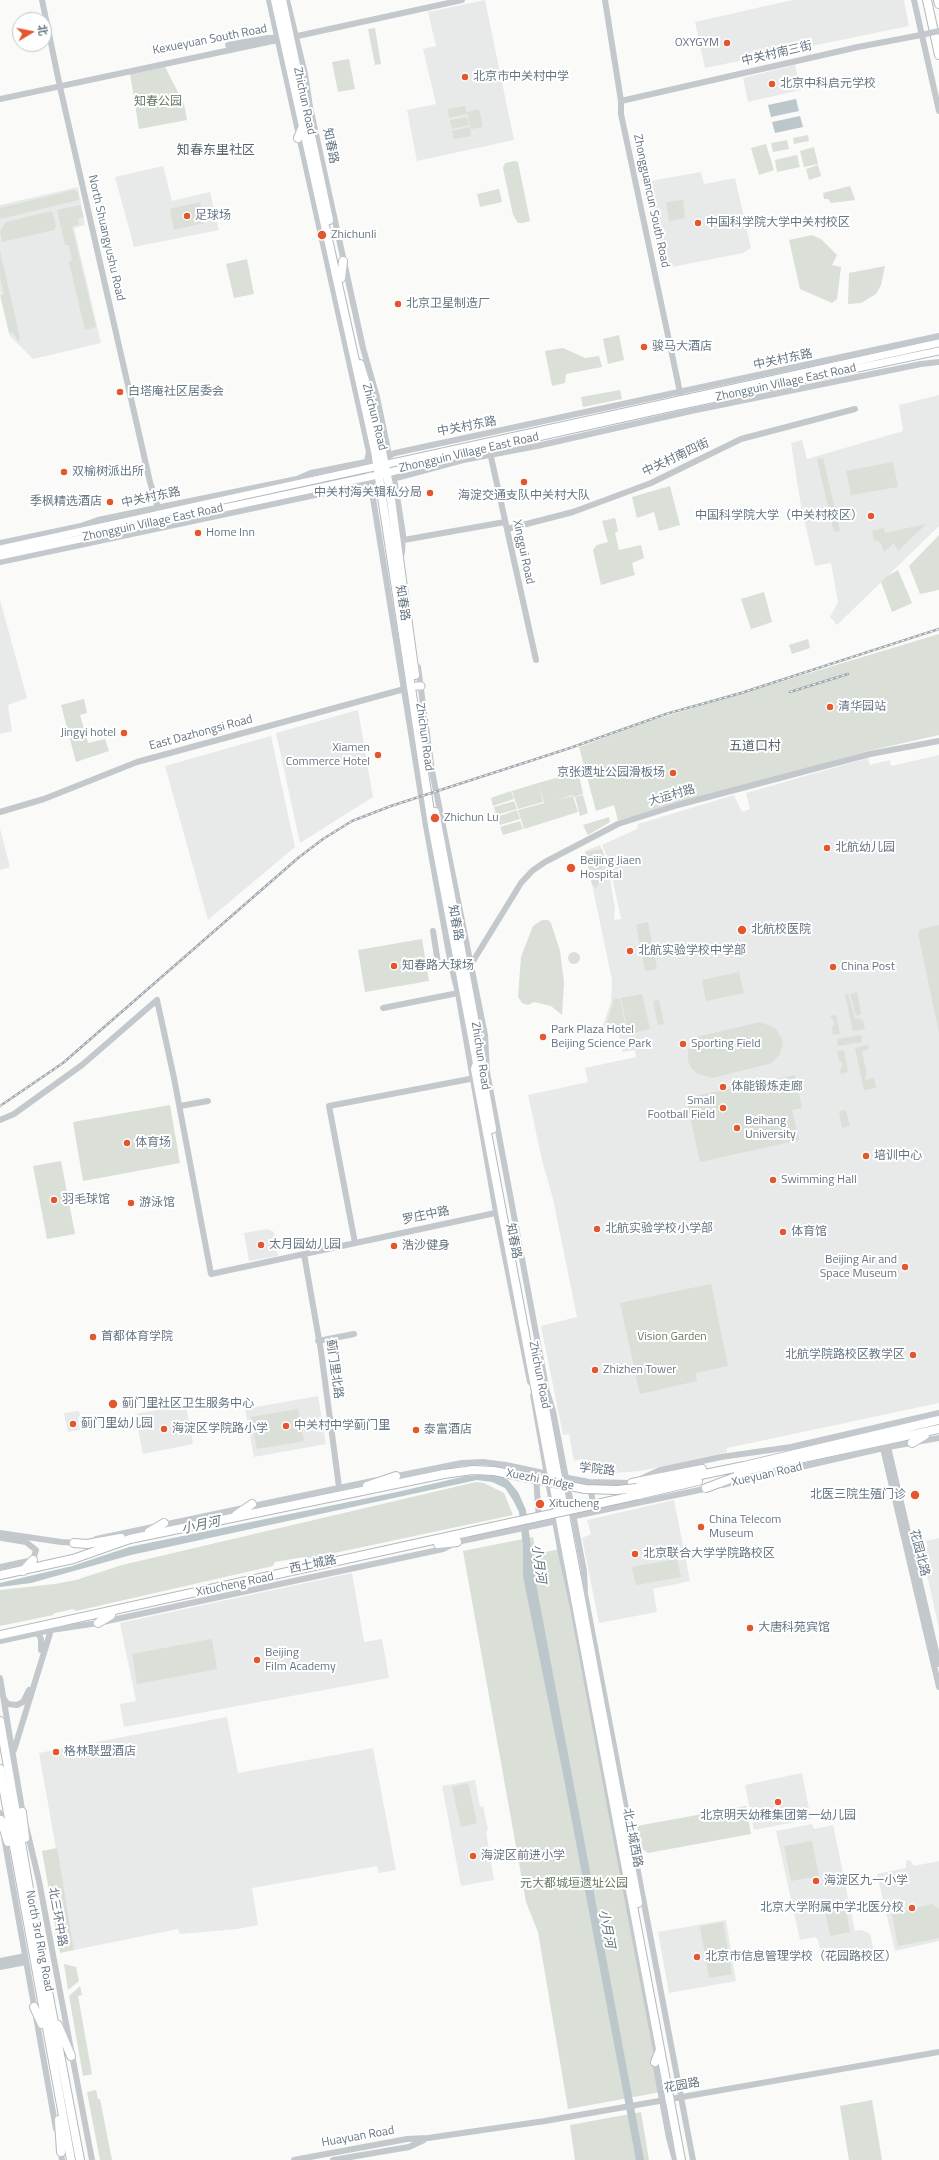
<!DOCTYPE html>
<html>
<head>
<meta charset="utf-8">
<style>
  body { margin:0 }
  #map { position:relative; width:939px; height:2160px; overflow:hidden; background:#fafaf8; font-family:"Titillium Web","Noto Sans SC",sans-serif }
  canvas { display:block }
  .north { position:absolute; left:12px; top:12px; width:40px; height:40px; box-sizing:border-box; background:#fff; border:1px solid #c1c8cd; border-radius:50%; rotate:80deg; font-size:11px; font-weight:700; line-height:16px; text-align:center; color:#657683 }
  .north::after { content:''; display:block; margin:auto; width:14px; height:18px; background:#e4572e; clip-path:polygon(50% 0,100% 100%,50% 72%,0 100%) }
</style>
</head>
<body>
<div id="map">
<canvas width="939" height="2160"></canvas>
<div class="north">北</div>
</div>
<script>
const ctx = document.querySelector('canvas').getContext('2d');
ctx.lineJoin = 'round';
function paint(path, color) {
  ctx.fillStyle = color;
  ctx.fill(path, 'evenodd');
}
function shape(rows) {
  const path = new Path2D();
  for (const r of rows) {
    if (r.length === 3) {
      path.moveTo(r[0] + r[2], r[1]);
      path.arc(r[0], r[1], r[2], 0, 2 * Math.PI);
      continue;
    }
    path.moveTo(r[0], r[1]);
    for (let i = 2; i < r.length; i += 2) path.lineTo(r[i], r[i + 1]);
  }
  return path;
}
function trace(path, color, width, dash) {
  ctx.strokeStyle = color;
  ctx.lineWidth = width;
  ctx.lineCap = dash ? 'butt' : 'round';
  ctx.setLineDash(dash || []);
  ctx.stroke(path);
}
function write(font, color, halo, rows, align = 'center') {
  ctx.font = font + ' "Titillium Web","Noto Sans SC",sans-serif';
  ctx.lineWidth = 4;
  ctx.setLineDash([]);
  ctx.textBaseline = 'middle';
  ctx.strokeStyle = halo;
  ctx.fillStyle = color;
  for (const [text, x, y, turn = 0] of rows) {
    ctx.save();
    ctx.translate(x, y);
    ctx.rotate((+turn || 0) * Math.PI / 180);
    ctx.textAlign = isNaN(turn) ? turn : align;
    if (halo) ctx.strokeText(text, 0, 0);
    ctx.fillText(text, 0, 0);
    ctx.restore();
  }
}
paint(shape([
  [485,0,514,140,417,161,407,110,436,104,423,49,436,46,428,12],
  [792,0,904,0,909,26,705,68,695,22],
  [795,65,801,90,748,102,743,78],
  [163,166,172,201,210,192,219,230,134,247,115,177],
  [701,172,704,184,735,178,751,248,743,253,662,269,644,182],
  [78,187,85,225,74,228,101,343,33,359,10,336,0,290,0,205],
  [939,395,939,526,837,625,830,617,838,602,831,563,815,566,801,506,791,443,802,440,807,459,903,431,899,405],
  [0,600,27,698,8,705,12,731,0,734],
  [358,710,373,797,300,843,276,733],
  [271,736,295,847,208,920,165,766],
  [939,755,939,1403,727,1448,727,1452,641,1471,613,1473,598,1473,587,1468,581,1459,574,1461,569,1434,563,1435,541,1326,577,1317,553,1199,542,1160,528,1095,588,1082,585,1068,636,1057,635,1050,623,1052,617,1027,602,1029,611,1002,612,980,585,851,600,845,608,866,615,909,614,918,615,920,621,919,608,859,602,845,637,829,638,824,734,795,742,812,750,809,746,793,868,758,870,765,890,760,891,766],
  [0,829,10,867,0,870],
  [268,1229,274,1232,278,1256,249,1261,244,1233],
  [318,1396,326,1444,254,1457,245,1409],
  [186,1405,193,1444,143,1454,135,1414],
  [79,1411,80,1416,78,1417,80,1430,68,1432,64,1413],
  [674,1500,690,1581,653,1589,657,1612,599,1623,582,1538,591,1534,587,1520],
  [939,1538,939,1629,921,1548,928,1547,926,1541],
  [352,1573,364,1642,382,1639,389,1678,124,1727,120,1704,136,1701,120,1623],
  [227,1717,238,1773,373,1748,396,1870,379,1873,377,1866,252,1888,258,1925,238,1929,180,1934,178,1929,74,1950,39,1753],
  [802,1773,811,1819,754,1830,745,1785],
  [475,1780,480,1807,483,1806,488,1830,486,1832,494,1880,461,1886,442,1786],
  [812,1824,814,1829,833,1825,855,1931,862,1930,870,1934,875,1956,836,1964,825,1958,821,1953,818,1940,815,1937,800,1940,776,1831],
  [910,1860,914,1866,939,1861,939,1941,895,1951,877,1874,906,1868,906,1861],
  [726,1920,736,1981,669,1993,658,1932]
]), '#e8e9e9');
paint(shape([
  [375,28,381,64,375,65,368,29],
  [349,59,355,89,338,92,332,62],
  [165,67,184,104,187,120,139,129,130,74],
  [465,106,467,114,449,118,448,109],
  [479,109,483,127,471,129,467,112],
  [467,117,469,125,452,129,450,120],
  [470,127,471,136,454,139,452,131],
  [808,135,809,141,794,144,793,138],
  [787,140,789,149,773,152,771,143],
  [766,144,774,170,759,175,751,148],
  [814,147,818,164,804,167,800,151],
  [797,155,800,167,777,172,775,160],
  [515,161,518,162,530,221,523,223,518,223,513,215,503,168,505,163],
  [818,165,821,176,809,180,806,169],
  [850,186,855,200,831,203,828,199,824,199,823,193],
  [499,189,502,202,480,207,477,194],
  [74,190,78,192,79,200,0,219,0,208],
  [683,200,685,218,669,221,666,202],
  [200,202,204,223,174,230,170,209],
  [80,205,84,217,78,219,79,224,72,227,96,327,85,330,69,262,72,260,69,245,65,245,57,210],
  [52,211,56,226,54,230,2,242,0,231,6,222],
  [812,235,821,239,837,255,832,265,841,267,837,299,832,303,800,289,789,240],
  [0,251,20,338,18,341,13,332,9,333,0,295,4,294,0,277],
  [247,259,254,294,234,298,226,264],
  [885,266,881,285,876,294,861,303,848,304,849,273],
  [619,335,624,360,608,364,603,339],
  [563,348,585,358,599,356,602,367,566,374,565,383,552,386,545,351],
  [620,390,622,399,583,407,581,397],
  [823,458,840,531,834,532,817,459],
  [893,462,898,487,851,495,846,471],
  [670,486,680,525,659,531,654,512,637,518,632,497],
  [615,518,618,531,615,533,619,550,641,545,644,558,632,563,635,575,601,585,593,550,597,545,608,542,602,521],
  [926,524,898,551,894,543,884,552,881,543,874,540,872,531,884,528,885,533],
  [939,535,939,590,920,594,909,566],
  [898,570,912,603,892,612,881,582,887,576],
  [764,592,772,622,751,629,741,599],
  [939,634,939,735,868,751,621,820,618,821,614,805,596,811,579,747,650,721],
  [808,639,810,648,792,654,789,645],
  [84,699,87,713,80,715,88,743,105,739,109,751,76,762,61,705],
  [567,775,569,778,579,775,583,794,574,797,573,795,556,800,573,796,578,812,524,829,518,810,544,803,538,783],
  [538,783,543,802,518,809,512,791],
  [511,791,514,799,493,806,491,798],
  [583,795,588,813,580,816,575,797],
  [514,801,517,809,496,815,494,807],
  [517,810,520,819,500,825,497,817],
  [609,817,610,822,588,835,583,825],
  [520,821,523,829,503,835,500,827],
  [602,849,604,857,598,886,595,888,592,884,585,852],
  [542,920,548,920,551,923,560,951,564,982,562,1015,551,1006,534,1002,528,1005,522,1003,518,997,521,957,533,926],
  [648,922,657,969,645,971,636,925],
  [939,925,939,1033,918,933,921,929],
  [422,939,429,981,365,992,358,950],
  [574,958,6],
  [739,972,744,993,706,1001,702,980],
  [857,992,861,1014,856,1016,850,994],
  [642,994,650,1029,628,1034,621,998],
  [848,994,855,1019,860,1018,861,1021,863,1020,865,1029,853,1031,845,995],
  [614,999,620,999,627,1034,621,1035,618,1024,606,1026],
  [659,1000,664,1024,658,1025,653,1001],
  [836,1015,840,1034,833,1035,832,1027,835,1023,830,1016],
  [760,1022,775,1028,781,1037,783,1043,780,1054,772,1063,712,1078,698,1074,691,1068,688,1061,688,1050,697,1037],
  [861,1035,862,1042,838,1046,837,1039],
  [868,1045,869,1049,862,1051,867,1075,865,1076,866,1080,874,1078,876,1088,864,1090,855,1048],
  [844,1050,848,1072,841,1074,840,1070,843,1064,839,1060,837,1051],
  [795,1075,802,1108,792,1110,799,1140,700,1162,686,1098],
  [170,1105,180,1163,83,1181,73,1122],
  [846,1110,850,1126,842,1128,839,1111],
  [61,1161,75,1234,47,1239,33,1166],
  [711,1284,728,1366,696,1373,697,1381,640,1394,620,1303],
  [298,1409,304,1441,257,1449,251,1417],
  [476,1482,484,1483,504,1493,513,1515,311,1558,304,1557,275,1562,273,1566,76,1611,73,1609,55,1613,53,1615,0,1626,0,1590,55,1584,76,1580,122,1565],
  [533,1537,536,1554,560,1549,661,2092,568,2109,538,1932,526,1902,463,1551],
  [677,1559,681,1577,636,1585,632,1567],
  [212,1639,217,1669,137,1684,132,1654],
  [468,1783,477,1823,461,1827,452,1787],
  [746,1806,751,1834,648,1853,641,1848,637,1826],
  [812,1841,819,1876,791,1881,784,1846],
  [57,1848,74,1950,60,1953,42,1851],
  [844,1901,850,1932,830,1936,824,1905],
  [932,1904,939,1909,939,1938,898,1946,892,1914],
  [723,1922,732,1974,709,1978,700,1926],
  [64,1964,76,1967,79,1981,68,1990],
  [80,1986,82,1995,78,1996,92,2074,83,2076,69,1996],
  [96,2090,98,2099,100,2099,112,2160,100,2160,87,2092],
  [872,2100,882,2160,849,2160,840,2106],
  [641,2112,649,2160,575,2160,570,2125]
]), '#dadfd7');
paint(shape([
  [796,99,799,111,771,117,768,105],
  [800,116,803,127,775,133,772,122],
  [480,1475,500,1476,508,1480,518,1492,526,1510,535,1578,644,2160,636,2160,564,1779,523,1576,523,1546,519,1512,513,1500,505,1488,492,1482,477,1480,131,1555,31,1583,0,1587,0,1583,72,1566,129,1547,397,1492,466,1476]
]), '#bbc7cb');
const secondary = shape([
  [0,549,939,343],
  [0,556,387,473,461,454,673,407,939,351],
  [416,686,421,686]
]);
const primary = shape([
  [275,0,375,451,432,825,477,1063,475,1069,681,2160],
  [282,0,329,220],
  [298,138,303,126],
  [341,278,343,261],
  [360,364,372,404,389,485,415,675],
  [435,812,482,1060,481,1068,492,1129],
  [536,1360,638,1903],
  [655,2062,660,2050]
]);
const trunk = shape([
  [927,0,939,55],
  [938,0,939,4],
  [912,1443,925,1435],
  [738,1472,939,1429],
  [632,1483,702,1469],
  [367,1486,396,1476],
  [637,1488,744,1466,939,1420],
  [706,1488,746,1473],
  [638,1495,698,1481],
  [236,1515,252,1504],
  [149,1532,164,1523],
  [74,1543,87,1544,121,1538],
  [438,1544,457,1542],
  [23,1571,33,1560],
  [0,1575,73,1559,130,1539,444,1474],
  [98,1623,111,1615],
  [0,1635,469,1532],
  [0,1721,33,1912,80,2160],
  [0,1769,71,2160],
  [22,1812,25,1838],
  [1,1820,8,1842],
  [34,2007,42,2024],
  [58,2025,71,2056],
  [59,2120,61,2152]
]);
trace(secondary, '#b3babf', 9);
trace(primary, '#b5babe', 10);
trace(trunk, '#b4b9bd', 10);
trace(shape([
  [42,0,60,87,150,482,159,511],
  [269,0,369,452,367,461,426,826,451,965,458,993,496,1212,530,1382],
  [287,0,305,74,310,107,363,348,377,397,395,484,403,534,402,553],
  [605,0,621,101,621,114,681,397],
  [914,0,939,111],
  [293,37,462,0],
  [228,45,268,38,278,38],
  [0,99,282,39],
  [621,101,858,47,921,35],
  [489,448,536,660],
  [386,457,395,453,939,336],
  [507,529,573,512,651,483,741,439,855,409],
  [398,541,505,522],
  [0,543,81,526,98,520,297,479,311,473,371,461],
  [0,562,400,477,463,460,537,446,691,411,921,364,939,362],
  [418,667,432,771,485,1035,487,1072,547,1392,553,1411,584,1571,585,1594,693,2160],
  [0,812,44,799,137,762,408,688],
  [433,931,438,963,443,966,453,964],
  [470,966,521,883,532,871,545,862,618,824,678,805,870,754,939,741],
  [383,1008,458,993],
  [180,1106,208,1101],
  [0,1120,14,1114,82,1065,157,1000,174,1078,211,1274,500,1212],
  [355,1243,329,1106,475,1078],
  [304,1254,321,1351,339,1487],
  [318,1341,354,1334],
  [533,1395,560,1549,572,1603,656,2051,655,2062,669,2138,675,2160],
  [888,1447,939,1664],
  [883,1448,939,1687],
  [392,1477,462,1463,483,1462,506,1465,548,1474],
  [536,1477,539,1519],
  [563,1477,589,1482,632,1483,660,1470,721,1457,791,1447,939,1413],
  [722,1485,888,1447,939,1438],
  [590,1486,594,1508],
  [570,1517,709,1488],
  [0,1533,61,1542,78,1543],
  [96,1539,377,1480],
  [0,1567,33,1560,36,1550,26,1542,2,1538],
  [38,1633,41,1639,41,1650],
  [0,1641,51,1630,98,1623,443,1549,457,1542,557,1521],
  [0,1678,23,1815],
  [4,1699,8,1704,17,1705,23,1702,29,1690],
  [14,1750,51,1630],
  [0,1813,2,1824],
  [26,1826,39,1881,92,2160],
  [4,1837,56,2129],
  [0,1961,25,1956],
  [0,1967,26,1962],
  [60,2148,62,2160],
  [294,2160,407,2139,428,2138,545,2121,939,2052],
  [333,2160,409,2147,424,2140]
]), '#c3c8cc', 6);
trace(secondary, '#fff', 7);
trace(primary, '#fff', 8);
trace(trunk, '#fff', 8);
const rail = shape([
  [790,692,848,674],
  [0,1106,63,1063,298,858,323,839,352,821,391,806,570,748,666,714,741,693,939,629]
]);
trace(rail, '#a2aab0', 2.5);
trace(rail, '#fff', 1, [3]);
const trunkBridge = shape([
  [444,1474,473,1470,494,1471,585,1489,617,1490,637,1488],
  [469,1532,638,1495]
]);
trace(trunkBridge, '#b4b9bd', 10, []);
trace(shape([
  [921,35,939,31]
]), '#c3c8cc', 6);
trace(trunkBridge, '#fff', 8);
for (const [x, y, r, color] of [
  [727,43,4,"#e4572e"],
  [465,77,4,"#e4572e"],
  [772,84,4,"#e4572e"],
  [187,216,4,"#e4572e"],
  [698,223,4,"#e4572e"],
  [322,235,5,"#e4572e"],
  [398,304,4,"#e4572e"],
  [644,347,4,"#e4572e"],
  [120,392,4,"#e4572e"],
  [64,472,4,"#e4572e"],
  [524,482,4,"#e4572e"],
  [430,493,4,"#e4572e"],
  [110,502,4,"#e4572e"],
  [871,516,4,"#e4572e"],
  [198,533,4,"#e4572e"],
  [830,707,4,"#e4572e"],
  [124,733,4,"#e4572e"],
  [378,755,4,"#e4572e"],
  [673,773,4,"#e4572e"],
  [435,818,5,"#e4572e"],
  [827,848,4,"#e4572e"],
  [571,868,5,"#e4572e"],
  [742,930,5,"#e4572e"],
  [630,951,4,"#e4572e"],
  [394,966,4,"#e4572e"],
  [833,967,4,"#e4572e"],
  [543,1037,4,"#e4572e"],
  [683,1044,4,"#e4572e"],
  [723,1087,4,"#e4572e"],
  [723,1108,4,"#e4572e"],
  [737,1128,4,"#e4572e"],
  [127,1143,4,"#e4572e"],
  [866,1156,4,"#e4572e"],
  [773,1180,4,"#e4572e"],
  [54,1200,4,"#e4572e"],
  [131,1203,4,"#e4572e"],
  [597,1229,4,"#e4572e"],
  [783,1232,4,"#e4572e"],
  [261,1245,4,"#e4572e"],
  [394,1246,4,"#e4572e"],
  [905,1267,4,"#e4572e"],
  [93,1337,4,"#e4572e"],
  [913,1355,4,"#e4572e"],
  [595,1370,4,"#e4572e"],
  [113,1404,5,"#e4572e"],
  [73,1424,4,"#e4572e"],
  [286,1426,4,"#e4572e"],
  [164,1429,4,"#e4572e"],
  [416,1430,4,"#e4572e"],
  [915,1495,5,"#e4572e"],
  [540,1504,5,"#e4572e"],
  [701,1527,4,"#e4572e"],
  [635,1554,4,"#e4572e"],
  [750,1628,4,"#e4572e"],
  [257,1660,4,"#e4572e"],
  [56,1752,4,"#e4572e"],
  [778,1802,4,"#e4572e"],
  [473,1856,4,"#e4572e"],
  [816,1881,4,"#e4572e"],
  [912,1908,4,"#e4572e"],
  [697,1957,4,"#e4572e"]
]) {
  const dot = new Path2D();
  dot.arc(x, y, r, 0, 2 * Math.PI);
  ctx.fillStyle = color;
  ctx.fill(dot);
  trace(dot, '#fff', 1.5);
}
write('12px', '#657683', '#fff', [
  ["Kexueyuan South Road",210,40,-11],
  ["中关村南三街",777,54,-13],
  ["Zhichun Road",304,101,78],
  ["知春路",330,146,78],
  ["Zhongguancun South Road",651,201,78],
  ["North Shuangyushu Road",106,238,77],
  ["中关村东路",783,360,-12],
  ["Zhongguin Village East Road",786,383,-12],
  ["Zhichun Road",374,417,76],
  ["中关村东路",467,427,-11],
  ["Zhongguin Village East Road",469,453,-13],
  ["中关村南四街",676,458,-25],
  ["中关村东路",151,498,-12],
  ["Zhongguin Village East Road",153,523,-12],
  ["Xinggui Road",523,552,78],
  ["知春路",402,603,81],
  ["East Dazhongsi Road",201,733,-15],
  ["Zhichun Road",424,737,82],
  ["大运村路",672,796,-16],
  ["知春路",455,923,80],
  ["Zhichun Road",480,1056,81],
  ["罗庄中路",426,1216,-12],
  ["知春路",513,1241,79],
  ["蓟门里北路",334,1369,82],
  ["Zhichun Road",539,1375,79],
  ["学院路",597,1470,6],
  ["Xueyuan Road",767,1475,-13],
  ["Xuezhi Bridge",540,1480,11],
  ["花园北路",919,1553,76],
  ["西土城路",313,1565,-12],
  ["Xitucheng Road",235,1585,-12],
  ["北土城西路",632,1838,79],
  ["北三环中路",57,1917,80],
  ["North 3rd Ring Road",39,1941,79],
  ["花园路",682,2086,-10],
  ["Huayuan Road",358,2137,-10]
]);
write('12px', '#657683', '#fff', [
  ["OXYGYM",719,43,"right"],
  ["北京市中关村中学",473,77],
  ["北京中科启元学校",780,84],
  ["足球场",195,216],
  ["中国科学院大学中关村校区",706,223],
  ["Zhichunli",331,235],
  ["北京卫星制造厂",406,304],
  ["骏马大酒店",652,347],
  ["白塔庵社区居委会",128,392],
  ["双榆树派出所",72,472],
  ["中关村海关辑私分局",422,493,"right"],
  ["海淀交通支队中关村大队",524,496,"center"],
  ["季枫精选酒店",102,502,"right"],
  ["中国科学院大学（中关村校区）",863,516,"right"],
  ["Home Inn",206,533],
  ["清华园站",838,707],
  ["Jingyi hotel",116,733,"right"],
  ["Xiamen",370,748,"right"],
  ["Commerce Hotel",370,762,"right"],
  ["京张遗址公园滑板场",665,773,"right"],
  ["Zhichun Lu",444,818],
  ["北航幼儿园",835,848],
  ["Beijing Jiaen",580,861],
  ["Hospital",580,875],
  ["北航校医院",751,930],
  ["北航实验学校中学部",638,951],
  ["知春路大球场",402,966],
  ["China Post",841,967],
  ["Park Plaza Hotel",551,1030],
  ["Beijing Science Park",551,1044],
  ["Sporting Field",691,1044],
  ["体能锻炼走廊",731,1087],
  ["Small",715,1101,"right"],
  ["Football Field",715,1115,"right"],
  ["Beihang",745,1121],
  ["University",745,1135],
  ["体育场",135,1143],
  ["培训中心",874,1156],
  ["Swimming Hall",781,1180],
  ["羽毛球馆",62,1200],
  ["游泳馆",139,1203],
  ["北航实验学校小学部",605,1229],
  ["体育馆",791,1232],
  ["太月园幼儿园",269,1245],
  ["浩沙健身",402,1246],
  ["Beijing Air and",897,1260,"right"],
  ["Space Museum",897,1274,"right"],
  ["首都体育学院",101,1337],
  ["北航学院路校区教学区",905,1355,"right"],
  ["Zhizhen Tower",603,1370],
  ["蓟门里社区卫生服务中心",122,1404],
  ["蓟门里幼儿园",81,1424],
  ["中关村中学蓟门里",294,1426],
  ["海淀区学院路小学",172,1429],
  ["泰富酒店",424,1430],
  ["北医三院生殖门诊",906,1495,"right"],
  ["Xitucheng",549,1504],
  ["China Telecom",709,1520],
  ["Museum",709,1534],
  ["北京联合大学学院路校区",643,1554],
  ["大唐科苑宾馆",758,1628],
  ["Beijing",265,1653],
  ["Film Academy",265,1667],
  ["格林联盟酒店",64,1752],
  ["北京明天幼稚集团第一幼儿园",778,1816,"center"],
  ["海淀区前进小学",481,1856],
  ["海淀区九一小学",824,1881],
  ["北京大学附属中学北医分校",904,1908,"right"],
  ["北京市信息管理学校（花园路校区）",705,1957]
], 'left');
write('12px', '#687a64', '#fff', [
  ["知春公园",158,102],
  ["Vision Garden",672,1337],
  ["元大都城垣遗址公园",574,1884]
]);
write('13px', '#57646e', '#fff', [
  ["知春东里社区",216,151],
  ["五道口村",755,747]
]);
write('italic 13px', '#60757c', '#fff', [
  ["小月河",201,1526,-12],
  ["小月河",538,1564,83],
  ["小月河",606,1929,79]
]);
</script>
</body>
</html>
